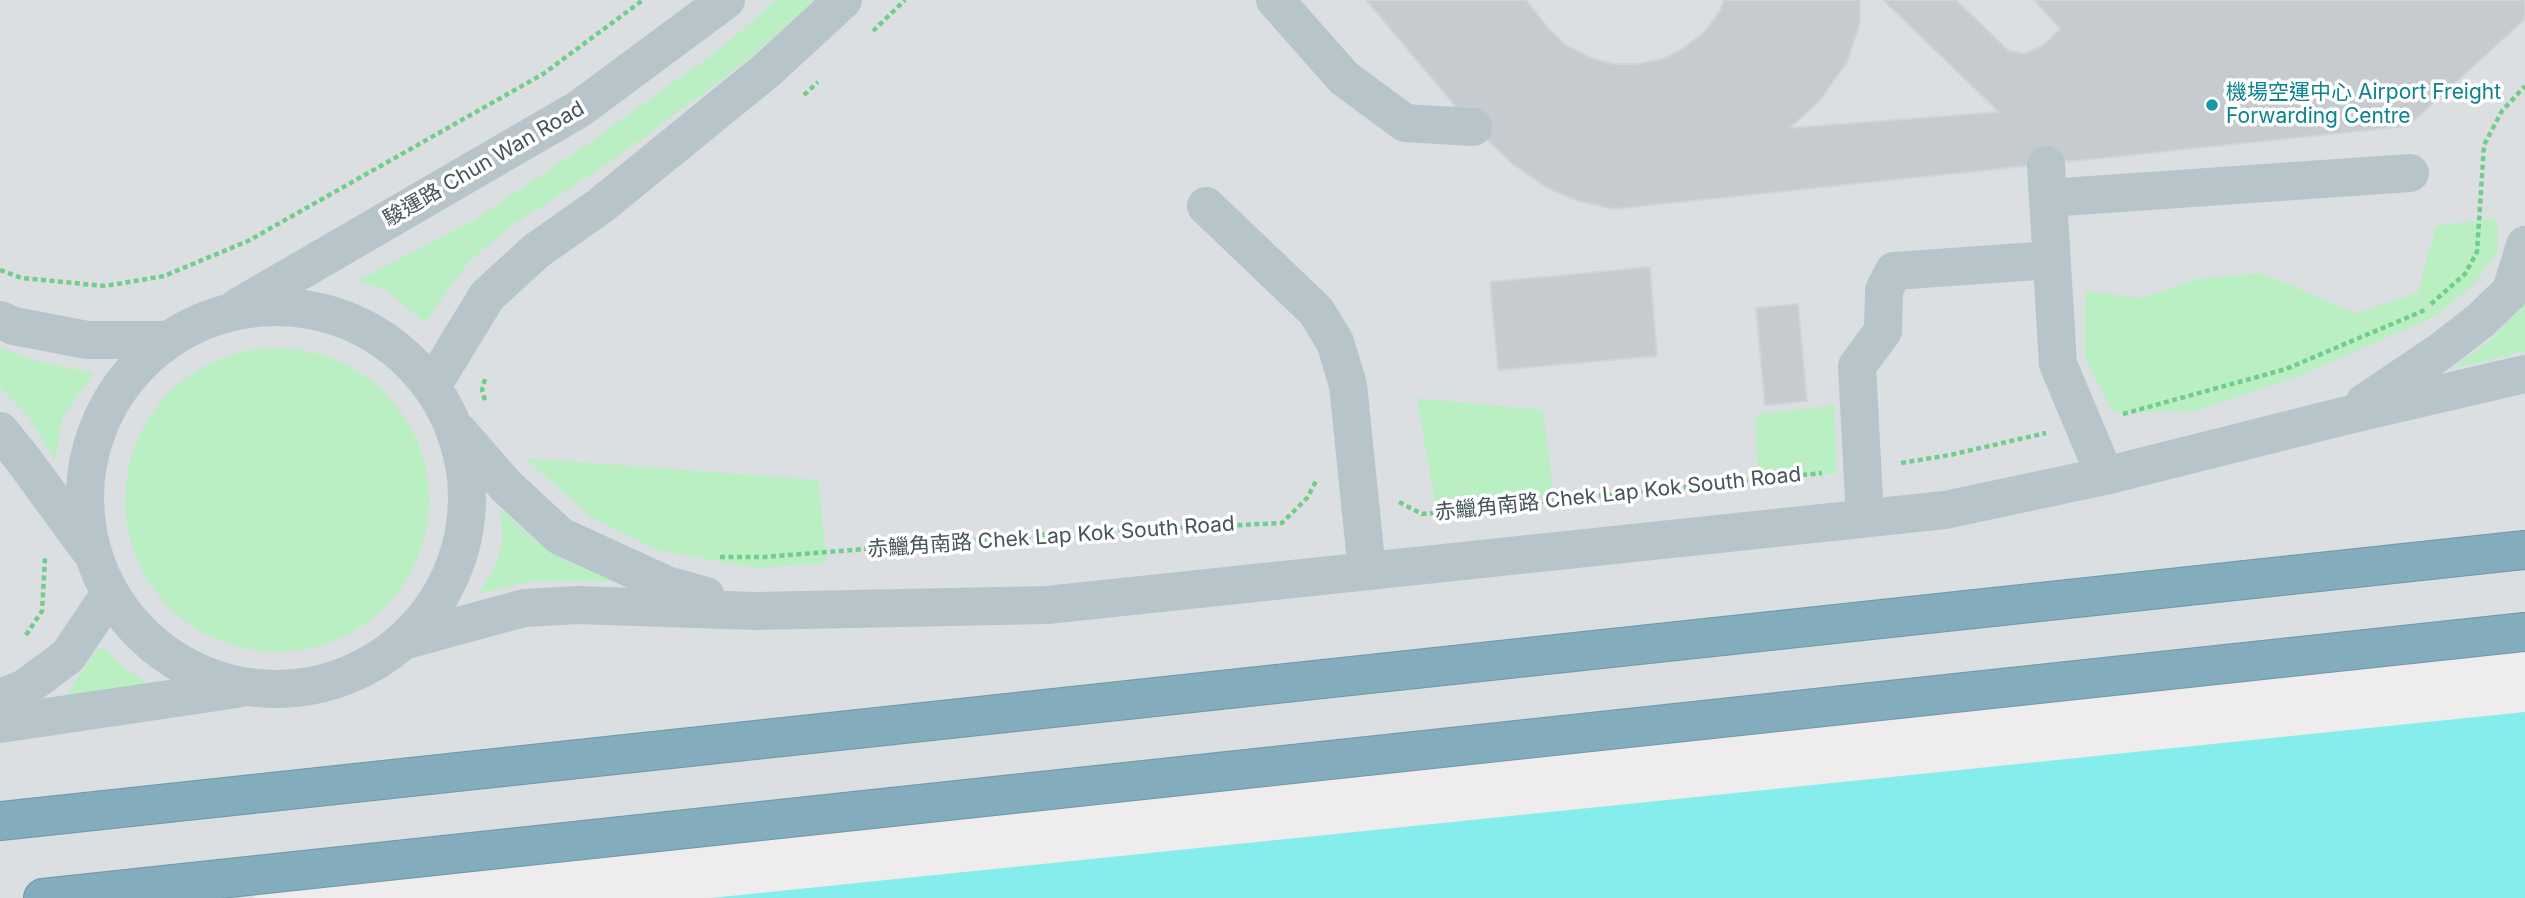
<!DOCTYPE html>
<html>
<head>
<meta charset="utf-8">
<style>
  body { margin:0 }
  canvas { display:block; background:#efeced }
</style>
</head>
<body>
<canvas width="2525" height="898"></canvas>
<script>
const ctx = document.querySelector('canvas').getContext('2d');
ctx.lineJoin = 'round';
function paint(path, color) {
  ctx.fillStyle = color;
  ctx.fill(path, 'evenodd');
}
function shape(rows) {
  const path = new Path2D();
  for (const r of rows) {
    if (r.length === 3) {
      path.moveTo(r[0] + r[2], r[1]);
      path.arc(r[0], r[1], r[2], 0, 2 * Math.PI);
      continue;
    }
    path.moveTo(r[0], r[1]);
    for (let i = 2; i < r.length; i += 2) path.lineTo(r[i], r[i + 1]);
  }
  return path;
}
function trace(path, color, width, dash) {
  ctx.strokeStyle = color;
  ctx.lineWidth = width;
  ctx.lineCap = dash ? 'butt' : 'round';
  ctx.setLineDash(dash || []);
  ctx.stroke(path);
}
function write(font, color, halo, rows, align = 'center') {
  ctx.font = font + ' Inter,"Noto Sans TC",sans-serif';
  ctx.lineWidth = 7;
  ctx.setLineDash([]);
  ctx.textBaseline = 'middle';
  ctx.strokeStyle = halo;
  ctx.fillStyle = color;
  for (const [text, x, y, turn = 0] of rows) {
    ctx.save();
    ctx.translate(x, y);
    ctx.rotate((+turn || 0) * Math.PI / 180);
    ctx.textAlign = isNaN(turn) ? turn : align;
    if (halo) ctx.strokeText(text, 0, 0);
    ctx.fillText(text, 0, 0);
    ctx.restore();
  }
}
paint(shape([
  [0,0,2525,0,2525,638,1044,815,256,898,0,898]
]), '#dbdfe2');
paint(shape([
  [776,0,815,0,741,65,609,163,511,226,468,262,425,323,387,290,357,281,474,220,589,143,724,46],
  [2497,218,2498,250,2476,282,2438,315,2300,376,2195,411,2114,413,2085,358,2085,291,2141,298,2197,279,2262,273,2355,313,2418,293,2436,226],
  [2525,303,2525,351,2451,369,2493,338],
  [0,348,35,361,94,373,63,417,55,460,29,418,0,387],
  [277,500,152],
  [1417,398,1543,410,1554,496,1436,507],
  [1834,405,1837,473,1758,480,1755,415],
  [525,458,818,480,827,563,757,568,657,550,591,517],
  [500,508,536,542,617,581,535,581,479,593,497,563,503,538],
  [104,648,120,664,147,684,67,695,96,650]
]), '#b9efc2');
paint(shape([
  [2525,638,2525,898,256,898,1044,815]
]), '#85edeb');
paint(shape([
  [2525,635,2525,712,711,898,253,898,256,895,1043,811]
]), '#efeced');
const building = shape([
  [1366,0,1526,0,1548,28,1566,45,1589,57,1613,64,1638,64,1663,59,1685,47,1705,31,1720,11,1724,0,1860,0,1860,23,1847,62,1821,99,1790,128,1999,112,1883,0,1956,0,2008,50,2025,54,2045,44,2060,29,2034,0,2525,0,2525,19,2408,126,1614,209,1578,201,1547,188,1513,164,1473,127,1366,0],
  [1650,267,1657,356,1498,370,1490,282,1650,267],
  [1798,304,1807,401,1765,405,1756,308,1798,304]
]);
paint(building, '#c6cbd0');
trace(building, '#d0d4d8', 2);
const highway = shape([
  [0,821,2525,550],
  [43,898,2525,632]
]);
trace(highway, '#6e97a9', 40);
trace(shape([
  [873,31,905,0],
  [804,95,818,82],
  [0,270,22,278,105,286,164,276,248,241,543,74,643,0],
  [2431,304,2465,274,2477,252,2484,145,2502,111,2525,86],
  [485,379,482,390,485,401],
  [2123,414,2286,369,2425,310],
  [1901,463,1950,455,2046,433],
  [1399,502,1422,514,1822,473],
  [720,557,764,557,1055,534,1282,523,1307,498,1316,481],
  [26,635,42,611,45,558]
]), '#71cd8b', 4.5, [5, 3.5]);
trace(shape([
  [1275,0,1344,78,1405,123,1473,127],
  [2046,165,2058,364,2105,476],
  [2048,198,2410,173],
  [1206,206,1316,311,1335,342,1348,385,1367,571],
  [276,498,191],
  [238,307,579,109,726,0],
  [0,320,14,326,87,340,166,340],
  [432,386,487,296,536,251,600,206,767,70,843,0],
  [2364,403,2441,351,2481,320,2511,291,2525,245],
  [0,431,22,458,88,548],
  [459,432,506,486,560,536,667,585,706,596],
  [1865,518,1857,366,1883,331,1884,290,1894,271,2051,260],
  [403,641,524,608,578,605,755,611,1047,605,1945,510,2105,476,2344,416,2525,374],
  [0,698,25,688,68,656,109,595],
  [0,724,237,689]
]), '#b7c5ca', 38);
trace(highway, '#83acbd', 38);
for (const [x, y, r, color] of [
  [2212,105,7,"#0f9aa8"]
]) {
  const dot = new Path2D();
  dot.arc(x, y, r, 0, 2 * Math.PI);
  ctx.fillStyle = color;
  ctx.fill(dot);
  trace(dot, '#fff', 2.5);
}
write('21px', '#0d838f', '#fff', [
  ["機場空運中心 Airport Freight",2226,93],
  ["Forwarding Centre",2226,117]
], 'left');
write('21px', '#45555a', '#fff', [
  ["駿運路 Chun Wan Road",484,164,-30],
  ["赤鱲角南路 Chek Lap Kok South Road",1618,494,-6],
  ["赤鱲角南路 Chek Lap Kok South Road",1051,537,-4]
]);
</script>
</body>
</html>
